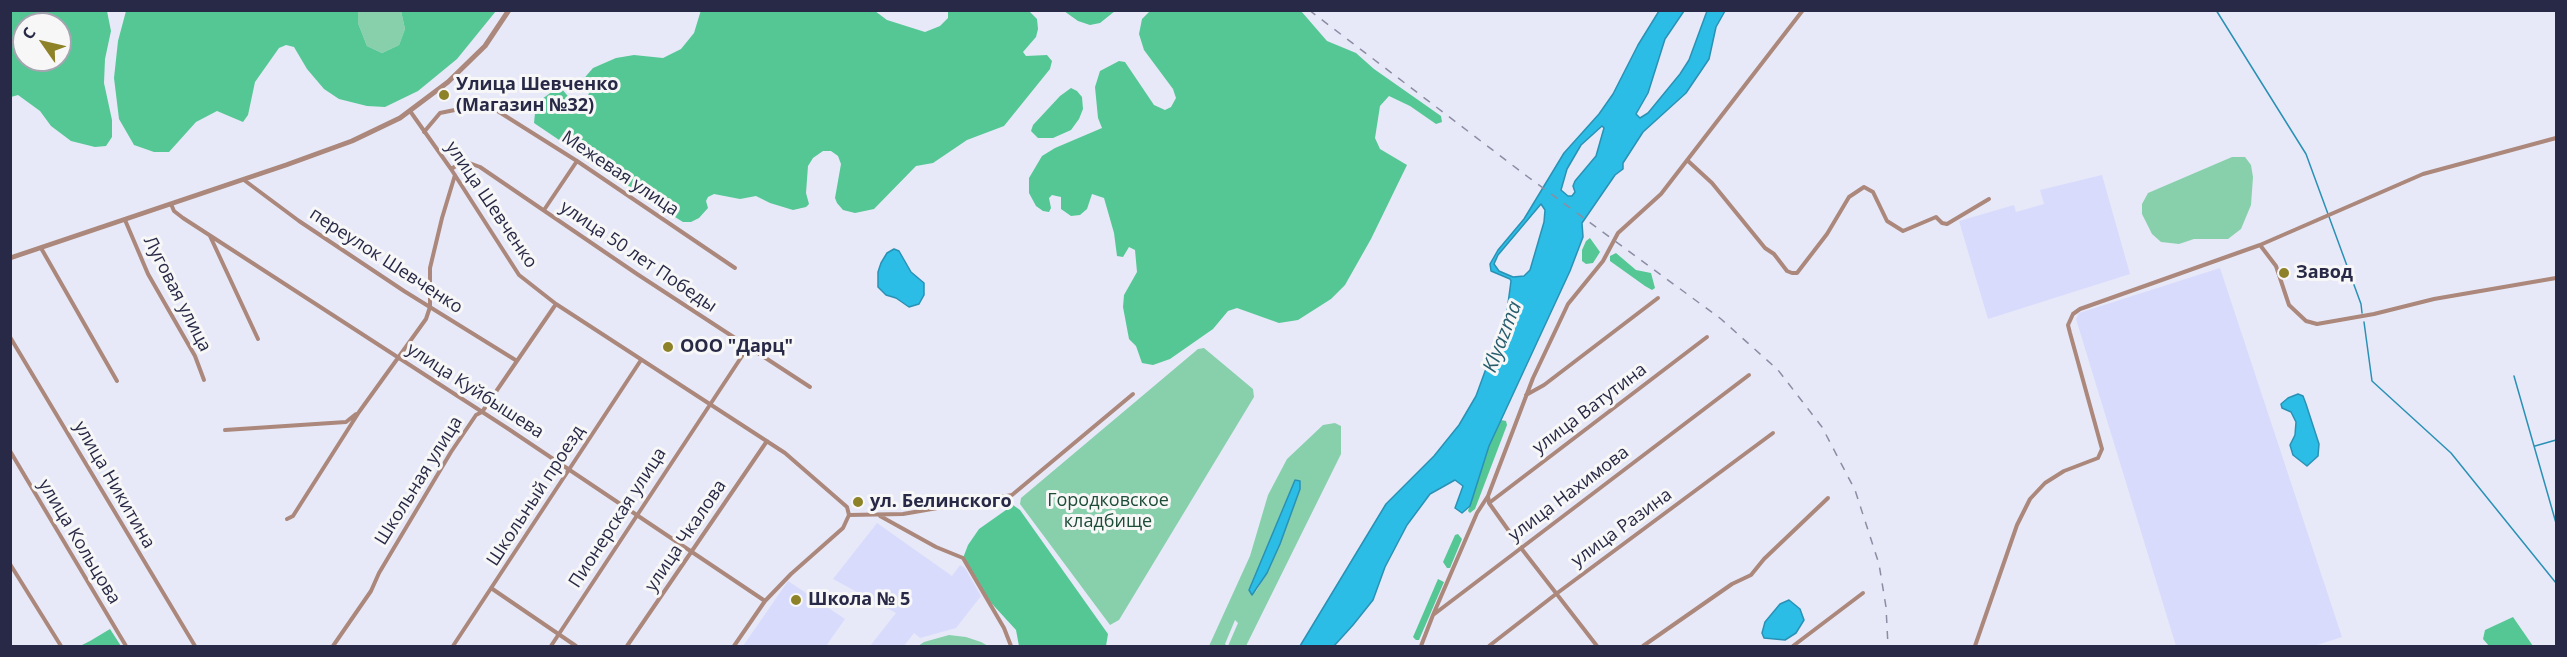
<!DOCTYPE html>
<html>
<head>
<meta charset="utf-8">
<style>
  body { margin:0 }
  #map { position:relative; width:2567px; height:657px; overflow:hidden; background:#e7e9f8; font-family:"Open Sans",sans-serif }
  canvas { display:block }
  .frame { position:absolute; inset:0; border:12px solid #282946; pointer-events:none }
  .north { position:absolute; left:12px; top:12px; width:60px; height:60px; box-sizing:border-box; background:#f7f7f7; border:2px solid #a4a5b0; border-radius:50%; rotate:304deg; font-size:16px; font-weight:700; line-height:24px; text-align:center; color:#282946 }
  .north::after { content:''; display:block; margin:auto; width:21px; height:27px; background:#8e8229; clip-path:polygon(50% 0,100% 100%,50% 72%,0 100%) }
</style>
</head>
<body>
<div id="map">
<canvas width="2567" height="657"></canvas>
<div class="frame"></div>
<div class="north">С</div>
</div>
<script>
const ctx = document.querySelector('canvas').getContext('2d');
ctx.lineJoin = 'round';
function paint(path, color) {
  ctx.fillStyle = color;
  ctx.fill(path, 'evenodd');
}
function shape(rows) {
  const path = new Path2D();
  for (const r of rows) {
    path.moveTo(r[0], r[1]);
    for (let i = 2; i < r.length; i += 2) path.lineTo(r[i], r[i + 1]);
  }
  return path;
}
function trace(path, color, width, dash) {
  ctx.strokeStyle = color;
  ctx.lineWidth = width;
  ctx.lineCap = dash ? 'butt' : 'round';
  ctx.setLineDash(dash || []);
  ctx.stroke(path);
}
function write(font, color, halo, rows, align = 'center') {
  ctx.font = font + ' "Open Sans",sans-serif';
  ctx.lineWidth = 6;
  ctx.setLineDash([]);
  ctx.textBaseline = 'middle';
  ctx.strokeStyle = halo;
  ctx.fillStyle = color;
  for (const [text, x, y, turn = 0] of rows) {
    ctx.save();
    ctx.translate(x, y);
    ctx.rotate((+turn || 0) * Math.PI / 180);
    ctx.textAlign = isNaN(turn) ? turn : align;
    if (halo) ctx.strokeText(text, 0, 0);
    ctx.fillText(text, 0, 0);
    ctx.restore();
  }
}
paint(shape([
  [2102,175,2130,274,1988,319,1959,221,2014,205,2016,212,2044,204,2040,190],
  [2220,268,2342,637,2314,646,2176,646,2076,319,2079,313],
  [877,523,952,576,960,565,965,568,981,596,956,628,920,638,914,633,904,646,870,646,896,613,833,579],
  [788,581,845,619,826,646,743,646]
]), '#d8dbfc');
paint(shape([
  [358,11,401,11,405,29,399,45,382,53,367,46,358,23],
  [2232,157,2245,157,2251,165,2253,177,2251,205,2241,229,2228,239,2194,239,2179,244,2161,242,2152,234,2142,214,2142,204,2148,193],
  [1204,348,1253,389,1254,397,1119,620,1110,625,1020,504,1021,498,1198,349],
  [1335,423,1341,426,1341,454,1246,646,1228,646,1238,623,1235,620,1225,644,1227,646,1209,646,1250,556,1268,495,1287,459,1323,425],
  [1300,481,1300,489,1280,544,1267,573,1255,593],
  [949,635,966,637,981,642,988,646,918,646,924,642]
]), '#88d0ac');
paint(shape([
  [701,10,875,11,887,20,925,32,940,26,948,18,948,11,1029,11,1037,19,1038,29,1036,37,1023,52,1026,56,1047,55,1052,61,1050,69,1004,126,967,140,933,163,916,166,874,209,855,213,843,210,837,203,835,198,841,164,838,156,831,151,823,151,813,158,808,166,806,193,809,204,806,207,793,210,770,203,756,196,740,199,714,194,708,197,706,201,708,208,699,218,691,222,683,222,652,203,648,198,650,189,647,186,639,190,623,184,581,152,571,148,534,123,535,113,542,99,557,88,561,88,572,101,580,103,587,98,589,93,580,83,593,68,616,58,634,55,663,58,681,49,694,33],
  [10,11,107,11,111,31,105,59,104,83,112,120,112,137,106,146,95,147,71,141,51,126,40,111,18,95,11,97],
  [24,24,60,24,60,60,24,60],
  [126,11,358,11,358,23,367,46,382,53,399,45,405,29,401,11,496,11,457,59,418,91,385,107,367,106,339,99,324,89,307,69,294,47,286,45,279,48,255,82,248,115,243,122,217,111,196,122,169,152,154,152,134,145,119,119,114,78,118,41],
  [1064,11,1115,11,1100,23,1090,25,1078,21],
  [1150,11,1301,11,1327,41,1356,53,1374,69,1441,116,1442,122,1436,124,1410,106,1389,96,1380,106,1375,138,1380,149,1407,165,1371,239,1345,285,1331,299,1298,320,1279,323,1237,308,1228,311,1213,329,1170,359,1153,365,1142,363,1136,346,1129,339,1123,307,1124,295,1137,272,1135,250,1129,247,1123,257,1117,256,1114,233,1104,198,1092,194,1087,209,1080,215,1071,216,1061,209,1061,197,1052,195,1049,198,1051,208,1049,212,1043,211,1036,206,1029,193,1029,178,1042,156,1055,148,1102,128,1098,118,1095,87,1100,71,1119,61,1125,62,1154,105,1165,110,1171,107,1176,98,1173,89,1144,50,1139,34,1142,19],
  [1071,88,1077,91,1082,97,1083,109,1079,119,1071,130,1053,138,1038,138,1031,131,1033,125,1060,96],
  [1590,238,1600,252,1593,263,1586,264,1582,261,1582,250,1586,241],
  [1616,253,1636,270,1651,273,1655,288,1652,290,1645,286,1610,261,1610,256],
  [1501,420,1506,421,1507,425,1475,509,1470,513,1468,511,1489,446],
  [1013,505,1020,510,1108,634,1106,646,1019,646,1016,630,983,594,963,558,968,545,979,529],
  [1458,534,1462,539,1450,568,1447,568,1443,562,1455,535],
  [1438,579,1444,582,1419,640,1416,640,1413,637],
  [2513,617,2533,646,2489,646,2483,639,2485,630],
  [110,629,121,646,80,646,90,641]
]), '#55c794');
const water = shape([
  [1659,11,1684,11,1665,39,1648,93,1636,114,1640,118,1648,113,1680,74,1689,60,1707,11,1725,11,1716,27,1709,59,1686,93,1643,132,1623,163,1623,169,1615,175,1582,223,1583,237,1570,271,1489,446,1470,506,1462,513,1455,508,1463,486,1455,480,1430,494,1407,525,1385,567,1373,600,1353,625,1334,646,1300,646,1386,504,1434,456,1459,425,1476,396,1507,311,1511,281,1510,279,1491,271,1490,264,1498,250,1524,219,1564,153,1599,114,1613,94,1638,45,1659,11],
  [1602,126,1604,128,1596,156,1575,181,1573,186,1575,192,1572,196,1568,196,1561,190,1567,169,1581,145,1602,126],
  [1541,204,1545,210,1544,222,1530,270,1524,276,1513,277,1499,271,1494,264,1498,255,1541,204],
  [894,249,899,251,911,272,924,283,924,295,919,304,909,307,896,298,886,295,878,287,878,272,881,263,887,253,894,249],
  [2298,394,2303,396,2306,404,2319,444,2318,456,2307,466,2293,455,2290,445,2295,435,2296,422,2291,412,2282,408,2281,404,2288,398,2298,394],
  [1295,480,1300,481,1300,489,1280,544,1267,573,1252,595,1249,590,1295,480],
  [1789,600,1800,609,1804,620,1796,633,1785,640,1764,638,1762,633,1765,622,1780,604,1789,600]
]);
paint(water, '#2bbde5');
trace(water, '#2a91b5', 1.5);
trace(shape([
  [2216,10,2306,154,2361,304,2362,313],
  [2364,322,2372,381,2451,453,2556,583],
  [2514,376,2556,523],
  [2535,446,2556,440]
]), '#2a91b5', 1.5);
trace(shape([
  [410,111,451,169,519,275,556,304,785,453,847,507,849,515],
  [424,132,440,113,479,105,488,105,577,161,735,268],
  [1687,160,1712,183,1765,248,1774,254,1787,271,1792,273,1797,273,1827,234,1849,197,1864,187,1873,192,1887,221,1903,231,1936,217,1942,223,1947,224,1989,199],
  [451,169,464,161,480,167,637,274,810,387],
  [244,180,299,221,404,291,517,361],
  [171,204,174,211,183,218,507,428,765,601],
  [544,210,577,161],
  [125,220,148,274,195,356,204,380],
  [210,236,258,339],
  [2260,245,2276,266,2289,305,2306,321,2317,324,2374,314,2434,299,2556,278],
  [41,248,117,381],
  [10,337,195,646],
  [1526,395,1544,385,1658,298],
  [225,430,346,422,356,414],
  [10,451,126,646],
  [1489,503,1707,337],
  [849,515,903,514,1012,495,1133,394],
  [880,516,936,547,963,558,1004,628,1011,646],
  [287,519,293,516,359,412,426,319,430,307,430,268,442,218,455,175],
  [10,564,61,646],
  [491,588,576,646],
  [1433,615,1477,513,1488,496],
  [333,646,371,591,379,573,451,452,476,415,482,412,556,304],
  [453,646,641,360],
  [551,646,748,347],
  [627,646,767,441],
  [734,646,765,601,791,574,843,528,849,515],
  [1421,646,1433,615,1749,375],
  [1489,646,1556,594,1773,433],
  [1597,646,1521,548,1489,503,1488,496,1533,378,1568,304,1603,261,1618,233,1661,194,1803,10],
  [1643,646,1732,584,1751,575,1764,559,1828,498],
  [1793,646,1863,593],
  [1975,646,2017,525,2030,499,2045,483,2064,471,2098,458,2102,449,2070,333,2068,325,2073,314,2080,309,2260,245,2423,174,2556,138]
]), '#ab887b', 4);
trace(shape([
  [10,258,286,165,352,141,400,118,448,82,485,46,509,10]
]), '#ab887b', 5);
trace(shape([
  [1309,10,1528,177,1721,319,1778,370,1822,427,1855,490,1879,564,1886,607,1888,646]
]), '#8c8da3', 1.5, [8, 8]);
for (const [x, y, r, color] of [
  [444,95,6,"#8e8229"],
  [2284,273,6,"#8e8229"],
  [668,347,6,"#8e8229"],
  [858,502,6,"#8e8229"],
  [796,600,6,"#8e8229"]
]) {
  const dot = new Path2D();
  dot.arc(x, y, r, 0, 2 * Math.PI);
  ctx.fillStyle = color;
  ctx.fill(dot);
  trace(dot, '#f7f7f7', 2);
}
write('bold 18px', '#282946', '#f7f7f7', [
  ["Улица Шевченко",456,85],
  ["(Магазин №32)",456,106],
  ["Завод",2296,273],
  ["ООО \"Дарц\"",680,347],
  ["ул. Белинского",870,502],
  ["Школа № 5",808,600]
], 'left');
write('18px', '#282946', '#f7f7f7', [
  ["Межевая улица",620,174,34],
  ["улица Шевченко",491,205,56],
  ["улица 50 лет Победы",638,257,34],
  ["переулок Шевченко",386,261,33],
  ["Луговая улица",177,294,63],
  ["улица Куйбышева",475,391,33],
  ["улица Ватутина",1590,409,-37],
  ["Школьная улица",419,481,-58],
  ["улица Никитина",114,485,60],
  ["улица Нахимова",1569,494,-37],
  ["Школьный проезд",536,496,-57],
  ["Пионерская улица",618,518,-57],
  ["улица Разина",1622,528,-36],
  ["улица Чкалова",686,536,-56],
  ["улица Кольцова",79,542,59]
]);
write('18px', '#1d4c37', '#f7f7f7', [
  ["Городковское",1108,501],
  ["кладбище",1108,522]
]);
write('italic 20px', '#275d6e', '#f7f7f7', [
  ["Klyazma",1503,337,-69]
]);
</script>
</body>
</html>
